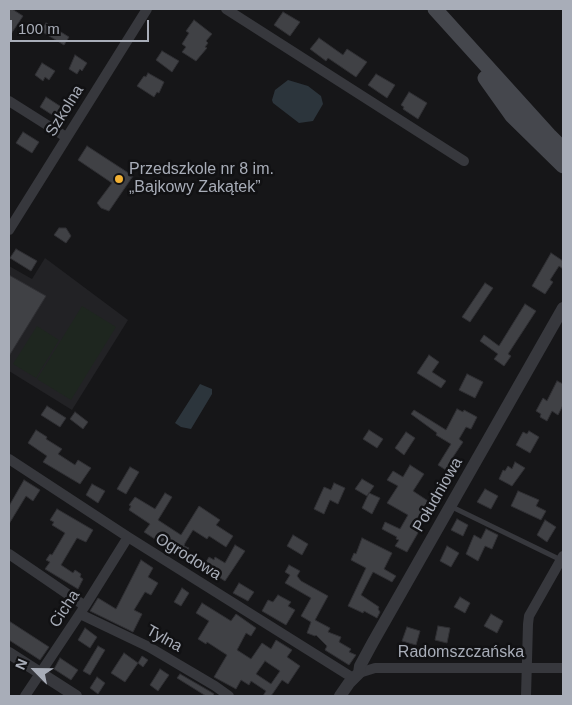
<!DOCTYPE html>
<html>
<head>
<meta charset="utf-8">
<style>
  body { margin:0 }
  #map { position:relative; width:572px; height:705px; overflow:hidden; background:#161618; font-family:Arial,sans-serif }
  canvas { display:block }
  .frame { position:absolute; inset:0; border:10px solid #a8adb8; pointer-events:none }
  .north { position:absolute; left:10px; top:645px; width:50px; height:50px; -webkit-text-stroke:4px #111113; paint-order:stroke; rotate:293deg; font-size:14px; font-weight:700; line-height:20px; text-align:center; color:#a8adb8 }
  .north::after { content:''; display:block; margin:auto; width:18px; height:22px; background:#a8adb8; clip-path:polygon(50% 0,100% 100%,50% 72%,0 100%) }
  .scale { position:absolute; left:10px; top:20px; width:139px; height:22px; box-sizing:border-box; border:2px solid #a8adb8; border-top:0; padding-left:6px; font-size:15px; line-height:18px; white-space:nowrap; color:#a8adb8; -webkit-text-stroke:4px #111113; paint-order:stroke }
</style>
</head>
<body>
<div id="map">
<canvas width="572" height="705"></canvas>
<div class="frame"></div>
<div class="north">N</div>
<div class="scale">100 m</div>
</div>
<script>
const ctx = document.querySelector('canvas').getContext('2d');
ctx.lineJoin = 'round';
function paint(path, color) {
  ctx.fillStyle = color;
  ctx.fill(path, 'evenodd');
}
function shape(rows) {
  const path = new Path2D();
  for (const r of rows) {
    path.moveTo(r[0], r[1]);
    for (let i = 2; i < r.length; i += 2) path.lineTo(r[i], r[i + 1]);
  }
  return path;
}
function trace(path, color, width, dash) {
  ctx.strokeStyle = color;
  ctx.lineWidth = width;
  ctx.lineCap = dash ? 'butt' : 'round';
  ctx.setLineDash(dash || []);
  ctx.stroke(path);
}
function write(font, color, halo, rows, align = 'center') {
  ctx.font = font + ' Arial,sans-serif';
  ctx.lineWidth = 5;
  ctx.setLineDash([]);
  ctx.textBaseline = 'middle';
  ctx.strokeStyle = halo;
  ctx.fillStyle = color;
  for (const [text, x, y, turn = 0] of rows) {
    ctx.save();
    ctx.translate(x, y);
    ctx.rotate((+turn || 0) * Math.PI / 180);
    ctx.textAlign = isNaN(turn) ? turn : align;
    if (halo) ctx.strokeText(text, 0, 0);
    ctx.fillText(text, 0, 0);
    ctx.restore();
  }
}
paint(shape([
  [45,258,128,320,72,410,9,371,9,266,32,279]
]), '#222225');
paint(shape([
  [82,306,116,327,71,400,37,379],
  [37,326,59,340,36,378,13,364]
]), '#1e261f');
paint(shape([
  [288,80,308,86,321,96,323,104,313,121,299,123,273,103,272,100,275,90],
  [200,384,212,389,212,394,191,429,181,427,175,423]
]), '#2c353c');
const building = shape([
  [9,9,12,9,23,16,9,37,9,9],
  [283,12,300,22,290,36,274,25,283,12],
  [194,20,212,34,206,41,208,43,205,47,207,48,196,61,182,52,186,47,182,44,189,33,186,31,194,20],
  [46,23,69,37,64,45,41,31,46,23],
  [319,38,343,55,347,49,367,62,356,77,328,58,326,61,310,49,319,38],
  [162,51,179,61,172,72,156,60,162,51],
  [75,55,87,63,82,71,80,69,77,74,69,69,75,55],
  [42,63,55,71,49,80,45,77,43,81,35,75,42,63],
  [148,73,164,82,159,93,157,92,154,97,137,86,144,76,146,77,148,73],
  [376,74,395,85,387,98,368,85,376,74],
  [409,92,427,103,418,119,403,109,404,107,401,105,409,92],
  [46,97,63,108,57,118,40,107,46,97],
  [23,132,39,142,32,153,16,143,23,132],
  [87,146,133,176,109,211,101,208,97,203,112,183,78,160,87,146],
  [59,228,66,228,71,236,66,243,54,235,59,228],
  [16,249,37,261,31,271,10,258,16,249],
  [551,253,563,261,563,269,559,266,550,280,553,282,545,294,532,286,551,253],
  [9,275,46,296,9,356,9,275],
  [485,283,493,288,470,322,462,317,485,283],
  [525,304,536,311,508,354,511,356,504,366,494,359,498,354,480,341,484,335,499,346,525,304],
  [429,355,439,362,432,372,446,381,441,388,417,373,429,355],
  [467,374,483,382,475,398,459,390,467,374],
  [557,381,563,384,563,405,558,415,552,411,547,421,540,417,541,414,536,411,543,398,547,401,557,381],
  [47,406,66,418,60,427,41,415,47,406],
  [457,409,463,412,464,410,477,417,471,429,466,427,459,439,463,442,453,457,457,459,449,472,438,465,451,444,436,435,437,433,411,414,414,410,446,430,457,409],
  [75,412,88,422,83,429,70,419,75,412],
  [36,430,47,437,46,439,62,449,58,454,75,465,78,460,91,468,80,484,43,462,47,456,28,443,36,430],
  [369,430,383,439,377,448,363,439,369,430],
  [529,431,539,437,530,453,516,445,523,432,527,434,529,431],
  [406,432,415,438,404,455,395,448,406,432],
  [515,462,525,468,512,486,499,479,503,470,505,471,508,466,512,469,515,462],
  [410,465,424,474,413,491,434,505,407,552,395,546,399,540,396,539,397,537,382,529,385,522,400,529,408,515,387,503,398,486,387,480,393,471,403,477,410,465],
  [130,467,139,472,126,494,117,489,130,467],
  [362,479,374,486,367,496,355,489,362,479],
  [24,480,40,490,33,501,26,496,9,524,9,506,24,480],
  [334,483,345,488,338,504,330,500,324,514,314,509,324,487,331,490,334,483],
  [92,484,105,491,98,503,86,495,92,484],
  [485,489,498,496,491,509,477,502,485,489],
  [518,491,539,500,536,506,546,511,541,520,511,506,518,491],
  [165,493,172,497,158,520,181,535,199,506,220,520,216,525,233,536,226,547,209,536,207,539,193,530,185,543,184,546,189,548,182,559,159,545,161,543,144,532,150,524,129,510,131,506,129,505,135,497,155,509,165,493],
  [369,493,380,498,372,514,362,508,369,493],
  [57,509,93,530,86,542,77,538,61,565,73,573,75,570,81,574,80,577,83,579,78,589,45,569,50,562,46,560,50,554,52,555,65,533,52,525,54,522,50,520,57,509],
  [457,519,468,525,463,536,451,530,457,519],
  [545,520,556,527,547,542,537,535,545,520],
  [486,529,498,535,492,549,485,546,478,561,466,554,474,535,481,539,486,529],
  [293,535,308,544,302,555,287,546,293,535],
  [362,538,392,553,384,569,396,576,392,582,373,572,361,595,379,607,378,609,380,612,377,618,364,611,363,613,348,606,366,568,351,560,354,553,356,554,362,538],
  [235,545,245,551,225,581,203,567,209,557,214,560,215,557,225,563,235,545],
  [447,546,459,553,451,567,440,561,447,546],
  [141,560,153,568,148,577,158,583,151,595,145,592,134,610,142,614,133,632,90,611,98,598,116,609,141,560],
  [289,565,300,571,297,576,301,581,328,596,315,620,330,628,328,632,341,637,339,642,351,649,349,652,356,655,349,665,325,650,327,646,316,635,315,636,307,633,311,622,301,616,311,598,285,583,290,575,285,572,289,565],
  [239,583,254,592,248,601,233,593,239,583],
  [182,588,189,593,181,606,174,602,182,588],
  [278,595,291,602,288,606,295,610,286,625,262,611,268,600,273,602,278,595],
  [460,597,470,603,465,613,454,607,460,597],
  [202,603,231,621,236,614,256,628,251,636,246,633,237,650,251,659,262,643,271,649,276,640,292,650,287,657,300,666,288,684,282,680,271,696,263,696,266,691,251,681,249,685,241,680,236,689,214,677,227,655,207,642,206,644,198,639,209,621,196,613,202,603],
  [265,661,280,671,271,684,256,674,265,661],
  [491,614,503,621,497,633,484,626,491,614],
  [9,621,49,647,40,660,9,640,9,621],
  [438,626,450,628,447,643,435,640,438,626],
  [407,627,420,631,416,645,402,641,407,627],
  [85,628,97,637,90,648,78,640,85,628],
  [98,646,105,650,90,675,83,671,98,646],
  [124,653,138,663,142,656,148,660,143,667,138,663,125,682,111,673,124,653],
  [60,658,78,670,71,680,54,669,60,658],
  [160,669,169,675,158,691,150,685,160,669],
  [180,674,211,692,214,694,212,696,206,696,177,678,180,674],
  [97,677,105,683,98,694,90,688,97,677]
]);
paint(building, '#404145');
trace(building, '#303034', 1);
trace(shape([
  [450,506,561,560]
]), '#37383d', 5);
trace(shape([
  [226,9,464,161],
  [9,101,66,137],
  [9,230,147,9],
  [9,459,128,537,353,678],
  [9,554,85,606],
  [80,614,149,647,215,686,229,696],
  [359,673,375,668,563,668],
  [25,696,85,606,128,537],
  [526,696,528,624,529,616,563,556]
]), '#37383d', 10);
trace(shape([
  [9,653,76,696],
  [340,696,349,683,359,673,360,666,373,642,563,308]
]), '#37383d', 12);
trace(shape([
  [435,9,549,135,563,149],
  [485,78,512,116,563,166]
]), '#45474d', 15);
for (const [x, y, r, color] of [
  [119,179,5,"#f2b134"]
]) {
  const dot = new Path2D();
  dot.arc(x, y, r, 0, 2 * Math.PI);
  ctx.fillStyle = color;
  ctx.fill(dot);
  trace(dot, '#111113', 2);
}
write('16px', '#a8adb8', '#111113', [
  ["Szkolna",65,111,-58],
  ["Południowa",438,495,-60],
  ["Ogrodowa",188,557,32],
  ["Cicha",65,609,-57],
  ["Tylna",164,639,29],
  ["Radomszczańska",461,653]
]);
write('16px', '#a8adb8', '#111113', [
  ["Przedszkole nr 8 im.",129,170],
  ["„Bajkowy Zakątek”",129,188]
], 'left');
</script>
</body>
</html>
